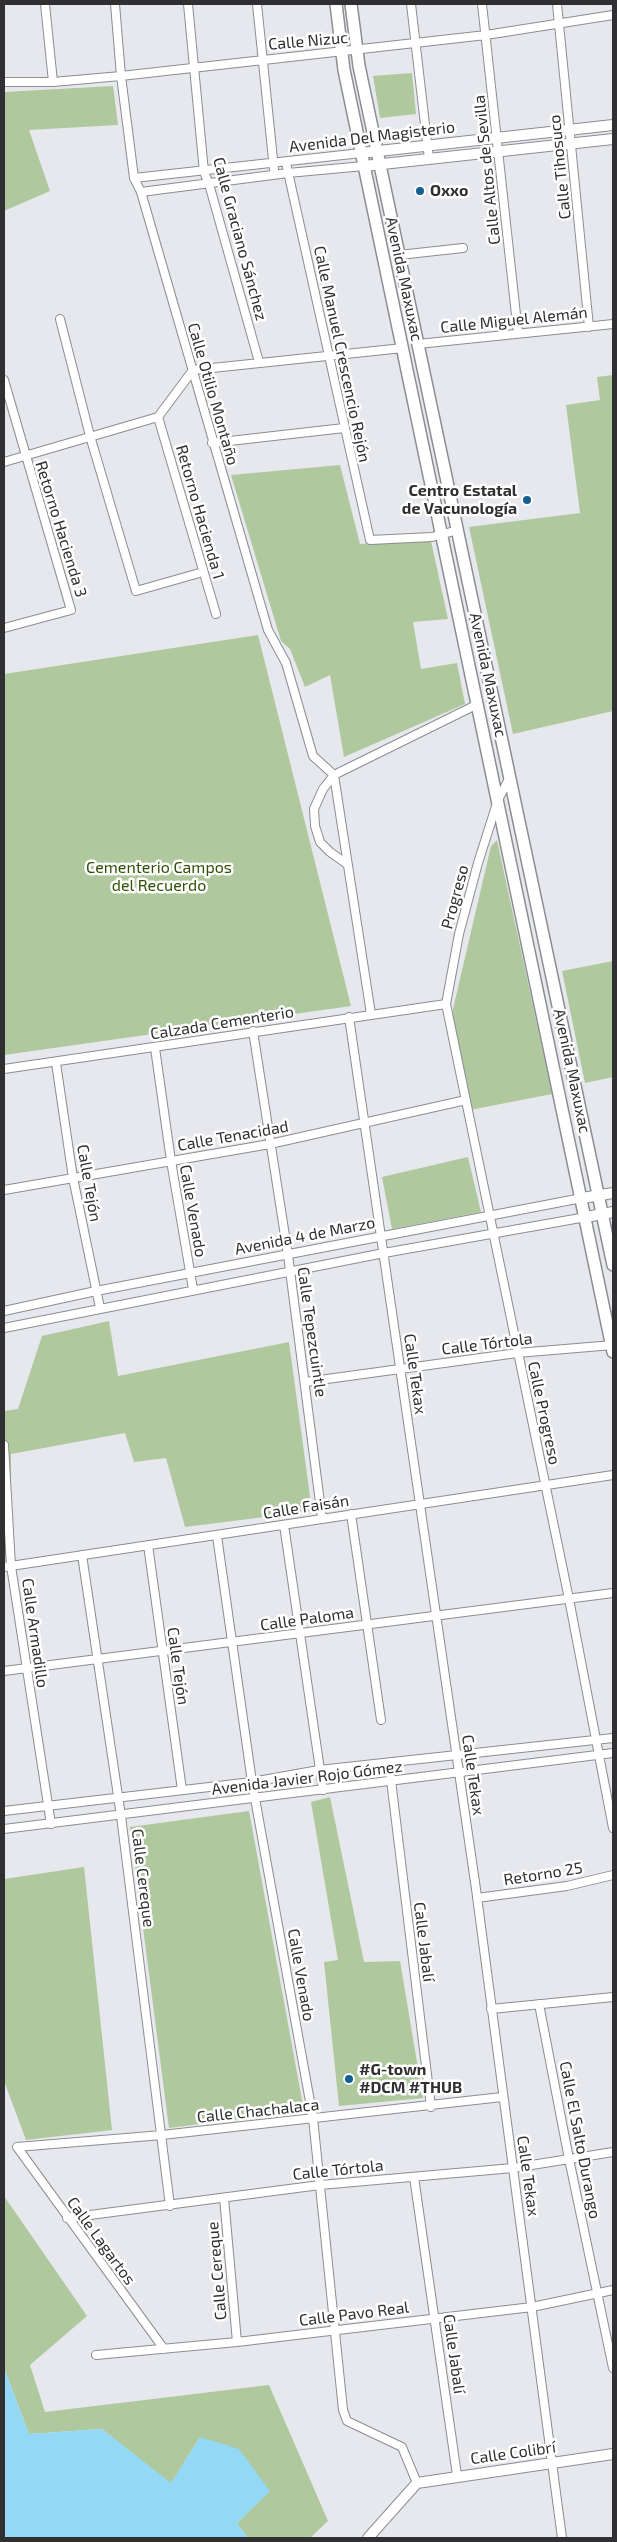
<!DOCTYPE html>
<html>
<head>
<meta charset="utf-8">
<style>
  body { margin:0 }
  #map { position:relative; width:617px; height:2542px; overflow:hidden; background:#e6e8ed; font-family:"Exo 2",sans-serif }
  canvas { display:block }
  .frame { position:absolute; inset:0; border:5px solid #303032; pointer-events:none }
</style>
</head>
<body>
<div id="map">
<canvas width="617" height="2542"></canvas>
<div class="frame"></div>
</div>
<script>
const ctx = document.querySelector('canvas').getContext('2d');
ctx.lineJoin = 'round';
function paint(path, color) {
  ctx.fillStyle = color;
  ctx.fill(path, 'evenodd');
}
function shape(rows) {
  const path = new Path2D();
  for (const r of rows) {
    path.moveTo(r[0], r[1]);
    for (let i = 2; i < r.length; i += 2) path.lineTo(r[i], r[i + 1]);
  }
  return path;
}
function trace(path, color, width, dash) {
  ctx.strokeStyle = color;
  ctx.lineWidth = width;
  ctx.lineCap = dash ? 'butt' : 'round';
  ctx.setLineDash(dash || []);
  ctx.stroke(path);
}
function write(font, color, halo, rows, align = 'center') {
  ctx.font = font + ' "Exo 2",sans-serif';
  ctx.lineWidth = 5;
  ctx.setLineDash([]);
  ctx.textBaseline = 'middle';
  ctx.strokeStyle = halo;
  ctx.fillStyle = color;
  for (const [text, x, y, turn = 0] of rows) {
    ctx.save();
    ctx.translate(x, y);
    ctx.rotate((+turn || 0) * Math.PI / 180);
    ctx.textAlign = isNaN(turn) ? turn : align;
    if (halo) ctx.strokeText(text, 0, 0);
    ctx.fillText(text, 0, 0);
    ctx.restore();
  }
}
paint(shape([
  [412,73,416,114,380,118,373,76],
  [113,86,118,125,29,130,50,191,4,211,4,92],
  [613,375,613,711,513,734,469,527,580,513,566,405,600,400,597,377],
  [340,465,360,544,431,541,448,619,413,622,421,669,457,663,465,704,344,757,330,675,305,687,290,649,281,641,231,475],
  [258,635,351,1006,4,1055,4,674],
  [497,840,552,1094,470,1110,453,1029,453,1009,491,846],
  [613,961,613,1077,585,1083,562,971],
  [468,1157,481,1212,392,1229,382,1177],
  [109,1321,118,1376,289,1342,312,1511,185,1527,166,1458,134,1462,125,1433,11,1454,11,1558,4,1559,4,1411,18,1409,42,1336],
  [330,1797,364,1962,400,1961,423,2098,339,2106,324,1962,338,1960,311,1802],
  [249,1811,304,2111,169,2128,130,1827],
  [84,1867,112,2130,26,2140,4,2081,4,1879],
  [4,2196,87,2316,30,2365,45,2412,269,2385,328,2521,310,2538,248,2538,237,2523,269,2491,200,2437,171,2484,102,2429,29,2434,4,2368]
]), '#afc89d');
paint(shape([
  [4,2368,29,2434,102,2429,171,2483,200,2437,239,2449,270,2491,237,2523,248,2538,4,2538]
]), '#93d9f6');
const minor = shape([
  [45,4,53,82],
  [115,4,121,76,134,178,141,192,268,630,286,663,313,756,334,775],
  [188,4,204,172,209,184,259,362],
  [257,4,274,169],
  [411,4,429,159],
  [482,4,518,333],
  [557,4,589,327],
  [4,82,53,82,121,76,486,35,613,15],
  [286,163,370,540,432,537,458,530],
  [134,178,361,153],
  [141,192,288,173,364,166],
  [399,255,463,248],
  [60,319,90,436,136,591,203,572],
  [418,344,613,324],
  [4,380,71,610,4,628],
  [158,417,216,614],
  [212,443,344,428],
  [4,462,158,417,193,370,403,348],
  [334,775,371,1014],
  [510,777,498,800,478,863,459,934,446,1004,569,1599,613,1828],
  [347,864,330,852,320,842,315,826,314,809,323,789,334,775,478,704],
  [349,1017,476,1889,562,2538],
  [253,1031,288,1255,322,1518],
  [155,1048,171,1161,193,1289],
  [56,1063,73,1178,100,1308],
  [4,1069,446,1004],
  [4,1190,270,1144,466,1100],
  [4,1311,96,1291,582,1198],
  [4,1328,384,1253,586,1217],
  [305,1382,517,1353,613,1345],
  [4,1445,11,1566,51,1824],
  [351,1514,381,1720],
  [284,1525,323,1790],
  [217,1536,252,1782,313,2118,343,2410,347,2421,402,2447,417,2483],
  [148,1545,182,1790],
  [82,1555,121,1816,170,2206],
  [4,1567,613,1475],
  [4,1671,613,1593],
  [389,1764,431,2107],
  [4,1811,252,1782,319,1770,613,1738],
  [4,1829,613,1753],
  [477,1898,567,1886,613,1875],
  [539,2004,569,2159,613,2368],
  [491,2009,613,1997],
  [17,2147,162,2135,502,2097],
  [17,2147,164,2349],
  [414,2177,457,2475],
  [224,2198,237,2342],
  [67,2218,320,2185,513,2168,613,2152],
  [96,2355,237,2342,532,2307,613,2290]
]);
const tertiary = shape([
  [361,153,613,125],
  [364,166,613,139],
  [582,1198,613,1193],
  [586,1217,613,1212],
  [368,2538,417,2483,613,2454]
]);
const secondary = shape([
  [336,4,344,70,613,1352],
  [351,4,359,66,613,1265]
]);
trace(minor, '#8b8d92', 10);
trace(tertiary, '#8b8d92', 12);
trace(secondary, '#8b8d92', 14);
trace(minor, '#fff', 8);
trace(tertiary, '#fff', 10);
trace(secondary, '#fff', 11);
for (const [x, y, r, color] of [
  [420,191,5,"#135e92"],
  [527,500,5,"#135e92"],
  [349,2079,5,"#135e92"]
]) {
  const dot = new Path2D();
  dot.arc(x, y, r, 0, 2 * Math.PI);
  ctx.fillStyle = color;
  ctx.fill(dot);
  trace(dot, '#fff', 2);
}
write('16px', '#303032', '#fff', [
  ["Calle Nizuc",308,41,-5],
  ["Avenida Del Magisterio",372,137,-7],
  ["Calle Tihosuco",560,167,-96],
  ["Calle Altos de Sevilla",487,170,-96],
  ["Calle Graciano Sánchez",240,239,75],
  ["Avenida Maxuxac",404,279,78],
  ["Calle Miguel Alemán",514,320,-6],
  ["Calle Manuel Crescencio Rejón",342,354,78],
  ["Calle Otilio Montaño",213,394,74],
  ["Retorno Hacienda 1",200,512,74],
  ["Retorno Hacienda 3",61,529,73],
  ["Avenida Maxuxac",488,675,78],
  ["Progreso",455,897,-75],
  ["Calzada Cementerio",222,1023,-9],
  ["Avenida Maxuxac",572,1071,78],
  ["Calle Tenacidad",233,1136,-10],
  ["Calle Tejón",89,1183,80],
  ["Calle Venado",193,1211,80],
  ["Avenida 4 de Marzo",305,1236,-11],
  ["Calle Tepezcuintle",312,1332,82],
  ["Calle Tórtola",487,1344,-7],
  ["Calle Tekax",415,1374,82],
  ["Calle Progreso",544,1413,78],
  ["Calle Faisán",306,1507,-9],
  ["Calle Paloma",307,1619,-8],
  ["Calle Armadillo",35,1633,82],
  ["Calle Tejón",178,1666,82],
  ["Calle Tekax",473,1775,82],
  ["Avenida Javier Rojo Gómez",307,1778,-7],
  ["Retorno 25",543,1874,-9],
  ["Calle Cereque",143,1878,83],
  ["Calle Jabalí",424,1942,83],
  ["Calle Venado",301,1975,80],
  ["Calle Chachalaca",258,2111,-6],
  ["Calle El Salto Durango",580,2140,79],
  ["Calle Tórtola",338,2170,-6],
  ["Calle Tekax",528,2176,82],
  ["Calle Lagartos",101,2241,54],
  ["Calle Cereque",217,2271,-95],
  ["Calle Pavo Real",354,2314,-7],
  ["Calle Jabalí",454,2354,82],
  ["Calle Colibrí",513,2453,-8]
]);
write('bold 16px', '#303032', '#fff', [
  ["Oxxo",430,191],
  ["Centro Estatal",517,491,"right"],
  ["de Vacunología",517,509,"right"],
  ["#G-town",359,2070],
  ["#DCM #THUB",359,2088]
], 'left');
write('16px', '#2f5106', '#fff', [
  ["Cementerio Campos",159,868],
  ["del Recuerdo",159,886]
]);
</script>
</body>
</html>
